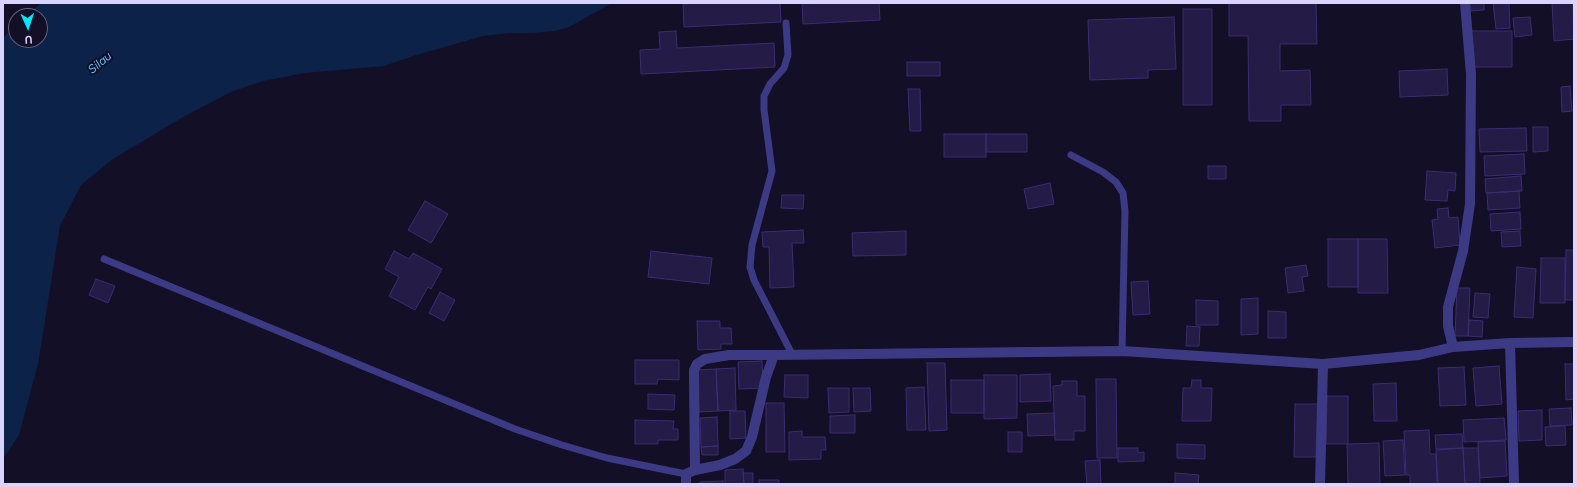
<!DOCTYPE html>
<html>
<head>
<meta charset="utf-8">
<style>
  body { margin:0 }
  #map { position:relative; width:1577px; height:487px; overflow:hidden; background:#130f26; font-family:Figtree,sans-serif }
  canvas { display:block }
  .frame { position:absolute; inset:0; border:4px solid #d9d4ff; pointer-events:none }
  .north { position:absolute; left:8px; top:8px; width:40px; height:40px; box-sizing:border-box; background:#130f26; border:1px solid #625e7d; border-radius:50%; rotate:177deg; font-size:11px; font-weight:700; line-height:16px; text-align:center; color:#d9d4ff }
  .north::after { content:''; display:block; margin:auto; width:14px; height:18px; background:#00e5ff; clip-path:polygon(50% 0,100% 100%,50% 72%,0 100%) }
</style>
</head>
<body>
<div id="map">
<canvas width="1577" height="487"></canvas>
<div class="frame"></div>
<div class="north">U</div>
</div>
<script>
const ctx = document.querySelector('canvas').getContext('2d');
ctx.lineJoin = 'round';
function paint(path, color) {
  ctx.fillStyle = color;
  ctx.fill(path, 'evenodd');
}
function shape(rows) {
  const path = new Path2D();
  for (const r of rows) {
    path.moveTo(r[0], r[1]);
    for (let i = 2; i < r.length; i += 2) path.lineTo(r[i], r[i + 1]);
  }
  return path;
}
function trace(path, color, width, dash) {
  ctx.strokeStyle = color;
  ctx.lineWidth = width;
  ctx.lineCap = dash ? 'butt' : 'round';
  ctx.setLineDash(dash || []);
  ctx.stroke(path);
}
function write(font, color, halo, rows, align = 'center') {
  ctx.font = font + ' Figtree,sans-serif';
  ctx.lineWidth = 4;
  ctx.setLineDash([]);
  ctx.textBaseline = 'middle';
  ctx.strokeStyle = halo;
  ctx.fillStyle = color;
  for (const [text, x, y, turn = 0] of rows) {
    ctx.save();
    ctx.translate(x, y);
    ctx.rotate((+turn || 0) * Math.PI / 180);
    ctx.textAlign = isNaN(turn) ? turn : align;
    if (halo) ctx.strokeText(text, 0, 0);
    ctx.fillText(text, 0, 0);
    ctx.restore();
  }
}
paint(shape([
  [41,3,612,3,569,27,555,31,533,33,510,33,483,36,413,56,384,66,305,73,263,81,231,92,185,116,113,159,81,185,60,226,38,364,19,435,3,459,3,38,16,25,16,40,40,40,40,16,25,16]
]), '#0c2248');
const building = shape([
  [699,3,780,3,781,22,684,27,683,4,699,3],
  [802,3,879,3,880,20,803,24,802,3],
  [1229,3,1316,3,1317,44,1280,44,1280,71,1310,70,1311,105,1281,105,1281,121,1249,121,1248,36,1229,36,1229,3],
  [1469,3,1484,3,1484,10,1470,11,1469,3],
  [1493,3,1509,3,1510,28,1496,29,1493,3],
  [1552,3,1573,3,1574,39,1554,41,1552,3],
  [1183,9,1212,9,1212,105,1183,105,1183,9],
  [1174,17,1176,69,1148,70,1148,78,1090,80,1088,20,1174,17],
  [1530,17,1532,35,1515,37,1513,18,1530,17],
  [676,31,677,48,774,43,775,67,641,74,640,50,660,49,659,32,676,31],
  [1471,31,1512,31,1512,67,1472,67,1471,31],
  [907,62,940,62,940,76,907,76,907,62],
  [1447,69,1448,95,1400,97,1399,71,1447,69],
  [1570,86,1572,111,1562,112,1561,87,1570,86],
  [908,89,920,89,921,131,910,131,908,89],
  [1533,127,1548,127,1548,151,1533,152,1533,127],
  [1526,128,1527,151,1480,152,1479,129,1526,128],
  [944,134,986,134,986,157,944,157,944,134],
  [986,134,1027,134,1027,152,986,152,986,134],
  [1524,154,1525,174,1485,176,1484,156,1524,154],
  [1208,166,1226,166,1226,179,1208,179,1208,166],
  [1427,171,1456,173,1455,191,1448,190,1447,201,1425,200,1427,171],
  [1521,176,1522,191,1486,193,1485,179,1521,176],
  [1050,183,1054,204,1028,209,1024,189,1050,183],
  [1519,191,1520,208,1488,210,1487,193,1519,191],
  [782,195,804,195,803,209,781,208,782,195],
  [425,201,448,214,431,243,408,230,425,201],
  [1448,208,1449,218,1458,217,1460,245,1435,248,1432,220,1438,219,1437,209,1448,208],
  [1520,212,1521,229,1491,231,1490,214,1520,212],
  [803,230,804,243,792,243,794,287,770,288,769,247,763,247,762,232,803,230],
  [906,231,906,255,853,256,852,233,906,231],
  [1520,231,1521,246,1502,247,1501,232,1520,231],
  [1328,239,1358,239,1358,287,1328,287,1328,239],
  [1358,239,1387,239,1388,293,1358,293,1358,239],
  [1566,250,1574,250,1574,300,1565,300,1566,250],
  [394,251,409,259,413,253,442,269,431,289,428,287,415,310,389,296,399,277,385,269,394,251],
  [651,251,712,258,709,284,648,277,651,251],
  [1541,258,1565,258,1565,303,1540,303,1541,258],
  [1306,265,1308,276,1302,277,1304,291,1288,293,1285,268,1306,265],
  [1517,267,1536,269,1533,318,1514,317,1517,267],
  [96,279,115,286,108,303,89,295,96,279],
  [1148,281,1150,314,1133,315,1131,282,1148,281],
  [1457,288,1470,288,1468,336,1455,336,1457,288],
  [440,292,455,300,444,321,429,313,440,292],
  [1475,293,1490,294,1488,318,1473,317,1475,293],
  [1258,298,1258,334,1241,335,1241,299,1258,298],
  [1196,300,1218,301,1218,325,1196,325,1196,300],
  [1268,311,1286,312,1286,338,1268,338,1268,311],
  [1469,320,1483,321,1482,337,1468,336,1469,320],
  [697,321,720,321,720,328,731,328,732,344,721,344,721,349,698,350,697,321],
  [1187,326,1200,327,1199,346,1186,346,1187,326],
  [635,360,679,360,679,380,658,379,657,384,635,384,635,360],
  [762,361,763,388,739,389,738,362,762,361],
  [927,363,945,363,947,430,929,431,927,363],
  [1565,364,1574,364,1574,399,1566,400,1565,364],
  [1499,366,1502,404,1476,406,1473,368,1499,366],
  [1464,367,1466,405,1440,406,1438,368,1464,367],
  [735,368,736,410,718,411,716,369,735,368],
  [716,369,718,411,699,412,697,370,716,369],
  [1050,374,1051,401,1020,402,1020,375,1050,374],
  [785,375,808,375,808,398,784,397,785,375],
  [984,375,1017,375,1017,418,984,419,984,375],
  [1096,379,1116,379,1117,458,1097,458,1096,379],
  [951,380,984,380,984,413,951,413,951,380],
  [1192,380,1201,380,1201,388,1212,388,1211,421,1182,421,1183,388,1191,388,1192,380],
  [1062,381,1077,381,1077,396,1085,396,1085,431,1074,431,1074,440,1055,440,1053,386,1062,385,1062,381],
  [1396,383,1397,421,1374,421,1373,384,1396,383],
  [924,387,926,430,907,430,906,388,924,387],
  [828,388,849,388,849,412,829,413,828,388],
  [853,388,870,388,871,411,854,412,853,388],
  [648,394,675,395,674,410,648,409,648,394],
  [1327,396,1348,396,1348,444,1326,444,1327,396],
  [766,403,784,403,785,452,766,452,766,403],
  [1295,404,1319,404,1319,457,1294,457,1295,404],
  [1571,408,1572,425,1550,426,1549,409,1571,408],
  [1542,410,1542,440,1519,441,1518,411,1542,410],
  [730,411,745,411,746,438,730,439,730,411],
  [1054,413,1055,435,1028,436,1027,414,1054,413],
  [855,415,855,433,830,433,830,416,855,415],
  [717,417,718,446,701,447,700,418,717,417],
  [1504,418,1506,440,1464,442,1463,420,1504,418],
  [635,420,674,421,673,429,678,429,678,440,658,440,658,444,635,444,635,420],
  [1565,426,1566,445,1546,446,1545,427,1565,426],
  [1429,430,1430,454,1436,454,1437,484,1410,484,1410,475,1406,475,1404,431,1429,430],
  [802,431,802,437,825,437,826,450,821,450,821,459,789,460,789,432,802,431],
  [1008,432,1022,432,1022,452,1008,452,1008,432],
  [1462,434,1463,448,1436,449,1435,435,1462,434],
  [1403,440,1405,475,1385,476,1383,441,1403,440],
  [1505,441,1507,476,1480,478,1478,442,1505,441],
  [1379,443,1380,484,1348,484,1347,444,1379,443],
  [1177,444,1205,445,1205,459,1177,458,1177,444],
  [718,446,718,455,702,455,701,447,718,446],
  [1118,448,1138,448,1138,453,1144,452,1144,461,1118,462,1118,448],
  [1463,448,1478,448,1480,484,1465,484,1463,448],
  [1463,448,1465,484,1438,484,1436,450,1463,448],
  [1100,460,1101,484,1087,484,1085,461,1100,460],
  [743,469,744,484,725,484,725,470,743,469],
  [743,473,753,473,753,484,744,484,743,473],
  [1175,473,1199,475,1198,484,1175,484,1175,473],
  [759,480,779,480,779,484,759,484,759,480],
  [723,481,723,484,700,484,700,482,723,481]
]);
paint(building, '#241b47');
trace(building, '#3b2d73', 1);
trace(shape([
  [786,23,788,55,784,68,770,84,764,96,764,110,772,171,752,245,750,267,754,280,792,354],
  [1071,155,1103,172,1116,182,1123,193,1125,211,1122,351],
  [104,259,515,429,562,445,607,458,686,474]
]), '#3d3a85', 7);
trace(shape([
  [1510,343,1514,484],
  [1453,347,1448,326,1448,307,1463,251,1470,204,1471,74,1465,3],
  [695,470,694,378,694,370,697,364,705,359,729,355,774,355],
  [686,484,686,474,695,470,720,465,735,459,746,451,752,437,766,377,774,355,1122,351,1323,364,1419,355,1453,347,1510,343,1574,342],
  [1320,484,1323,364]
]), '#3d3a85', 10);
write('italic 12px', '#62b6ff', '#130f26', [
  ["Silau",100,63,-40]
]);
</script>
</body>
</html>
